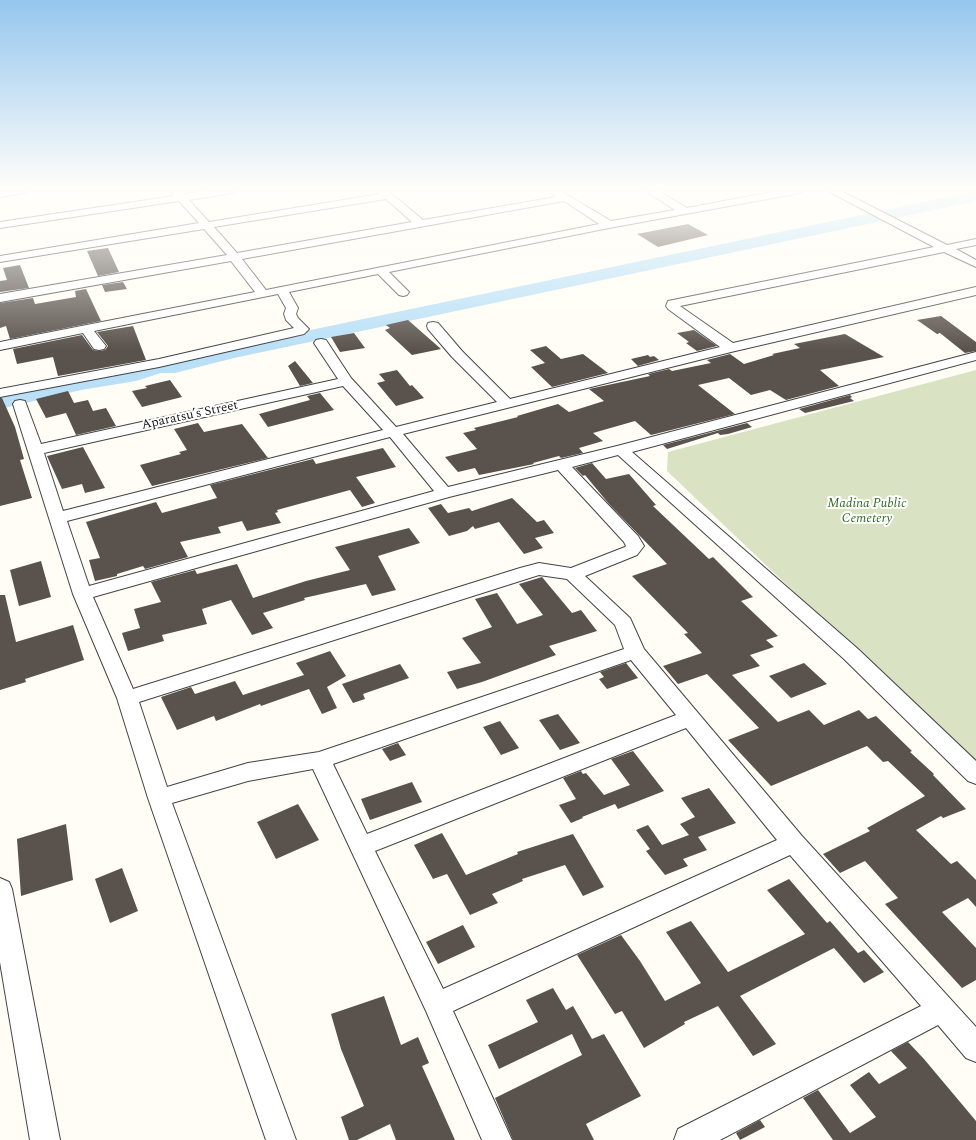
<!DOCTYPE html>
<html>
<head>
<meta charset="utf-8">
<style>
  body { margin:0 }
  canvas { display:block; background:#fffdf5 }
</style>
</head>
<body>
<canvas width="976" height="1140"></canvas>
<script>
const ctx = document.querySelector('canvas').getContext('2d');
ctx.lineJoin = 'round';
function paint(path, color) {
  ctx.fillStyle = color;
  ctx.fill(path, 'evenodd');
}
function shape(rows) {
  const path = new Path2D();
  for (const r of rows) {
    path.moveTo(r[0], r[1]);
    for (let i = 2; i < r.length; i += 2) path.lineTo(r[i], r[i + 1]);
  }
  return path;
}
function trace(path, color, width, dash) {
  ctx.strokeStyle = color;
  ctx.lineWidth = width;
  ctx.lineCap = dash ? 'butt' : 'round';
  ctx.setLineDash(dash || []);
  ctx.stroke(path);
}
function write(font, color, halo, rows, align = 'center') {
  ctx.font = font + ' Spectral,serif';
  ctx.lineWidth = 4;
  ctx.setLineDash([]);
  ctx.textBaseline = 'middle';
  ctx.strokeStyle = halo;
  ctx.fillStyle = color;
  for (const [text, x, y, turn = 0] of rows) {
    ctx.save();
    ctx.translate(x, y);
    ctx.rotate((+turn || 0) * Math.PI / 180);
    ctx.textAlign = isNaN(turn) ? turn : align;
    if (halo) ctx.strokeText(text, 0, 0);
    ctx.fillText(text, 0, 0);
    ctx.restore();
  }
}
paint(shape([
  [976,370,976,765,667,471,668,452]
]), '#d9e3c4');
paint(shape([
  [976,191,976,201,234,358,175,373,161,373,136,381,81,390,0,409,0,395,81,376,133,368,159,360,175,359,234,346,976,191]
]), '#b9e0f7');
paint(shape([
  [688,224,708,235,658,247,637,234],
  [108,248,119,272,98,276,87,251],
  [20,265,29,288,0,292,0,281,7,280,3,268],
  [123,282,127,289,105,292,102,285],
  [86,289,101,321,10,339,6,326,0,328,0,303,33,298,35,304,76,297,75,291],
  [941,316,976,342,976,351,965,353,940,333,937,334,917,320],
  [408,320,441,349,412,355,385,330,390,328,386,325],
  [133,326,146,360,58,376,53,357,17,364,13,349,82,335,93,350,99,351,105,350,108,346,97,332],
  [694,330,717,346,697,351,686,343,689,342,677,333],
  [354,333,365,348,340,352,331,337],
  [845,334,884,357,820,370,839,386,786,400,770,390,751,395,729,378,698,385,735,414,651,435,635,421,593,433,603,441,579,448,583,453,561,458,559,456,533,463,534,464,479,475,475,468,458,472,445,457,477,449,463,433,476,430,474,428,518,417,517,416,558,404,569,412,604,401,589,389,650,376,648,374,669,369,672,371,711,363,707,360,730,354,744,364,774,355,772,354,800,348,794,344],
  [546,346,561,359,583,354,608,373,552,387,531,367,545,363,530,350],
  [648,355,650,357,654,356,659,360,638,366,631,359],
  [295,361,313,383,300,386,288,366],
  [397,370,410,386,412,385,424,398,396,406,377,383,385,381,379,374],
  [170,380,182,397,142,407,132,391,147,388,145,386],
  [68,391,74,403,88,400,93,411,106,408,116,426,76,435,66,413,46,418,36,399],
  [320,393,334,410,268,427,259,414,310,400,307,396],
  [850,395,852,397,850,398,854,401,805,413,799,409],
  [0,398,2,398,15,427,24,459,20,460,32,498,0,506],
  [198,423,204,432,242,424,268,458,152,486,140,465,181,454,179,452,187,450,174,429],
  [747,423,752,427,728,434,720,435,718,433,667,449,663,445],
  [83,447,105,488,85,493,82,484,62,489,47,456],
  [383,448,396,467,356,477,375,503,362,507,350,490,277,510,278,512,275,513,281,523,247,531,242,521,218,527,221,533,180,542,188,557,145,569,143,566,117,574,117,576,95,581,89,560,100,558,86,522,156,502,162,513,217,498,210,485,313,459,316,464],
  [592,463,606,479,629,474,656,505,653,506,709,559,713,557,753,597,741,601,778,636,766,640,774,647,750,655,760,666,732,675,778,722,809,710,824,725,859,710,868,719,876,716,912,751,910,752,934,774,933,775,966,809,943,818,941,816,916,830,951,864,957,861,976,880,976,907,968,898,942,912,976,948,976,980,962,988,885,904,898,898,865,861,840,873,823,854,870,831,867,828,925,796,888,761,883,762,867,746,771,786,728,740,759,728,707,674,678,684,663,666,702,653,684,634,688,633,632,576,667,564,609,504,585,475,583,476,575,468],
  [512,498,537,522,544,520,554,533,535,538,543,548,524,554,499,522,475,529,473,526,467,531,449,536,428,508,441,504,448,513,469,508,472,511],
  [409,528,420,543,378,556,396,590,372,596,366,584,304,598,305,600,263,613,273,628,252,635,231,600,202,609,207,624,162,635,164,641,128,651,122,633,140,628,134,609,161,602,151,582,195,570,197,574,237,564,253,598,306,581,350,570,335,547],
  [41,561,51,597,19,606,10,570],
  [542,577,572,613,581,610,597,631,549,646,556,655,482,682,457,689,447,672,481,663,462,638,492,627,475,599,497,593,517,624,543,615,519,584],
  [0,595,5,595,16,642,73,625,84,660,25,679,26,682,0,690],
  [330,651,346,676,327,687,337,708,322,714,309,689,261,706,260,704,216,721,214,716,177,730,161,697,191,687,195,694,235,681,243,695,304,675,296,663],
  [626,663,638,678,607,689,599,679,604,677,600,672],
  [804,663,827,684,791,698,769,676],
  [400,664,409,678,363,694,365,699,353,703,342,684],
  [558,714,580,743,560,750,539,720],
  [500,721,519,748,501,755,483,727],
  [398,743,406,755,390,761,382,749],
  [633,751,664,791,618,809,615,804,582,817,583,818,571,823,559,805,576,799,563,778,581,771,583,774,586,773,604,795,630,785,611,759],
  [412,782,422,802,370,820,361,799],
  [709,788,736,823,698,837,707,850,683,859,688,866,665,875,646,851,650,849,636,830,648,825,662,845,689,835,680,824,695,817,681,798],
  [298,804,319,840,276,859,257,822],
  [66,824,73,880,21,896,17,839],
  [442,833,466,875,518,854,517,852,573,834,604,887,583,896,565,865,522,879,523,881,492,894,498,903,470,915,447,874,433,879,414,845],
  [122,868,138,911,110,923,95,879],
  [789,879,827,923,830,921,858,953,864,950,884,972,864,983,834,948,740,996,776,1044,753,1056,718,1006,684,1022,685,1024,644,1048,622,1011,615,1014,577,955,621,935,640,961,665,1001,701,983,666,932,691,921,728,972,805,934,767,890],
  [463,925,475,947,438,964,426,942],
  [553,988,566,1010,573,1006,592,1039,604,1034,641,1096,586,1124,594,1140,513,1140,495,1098,582,1055,572,1034,499,1069,488,1045,538,1022,526,1000],
  [384,996,401,1045,418,1037,429,1063,422,1066,455,1140,396,1140,390,1124,357,1140,349,1140,341,1117,364,1106,341,1049,331,1014],
  [908,1042,924,1059,976,1121,976,1140,833,1140,803,1098,818,1090,850,1133,876,1117,850,1085,869,1072,879,1084,907,1068,891,1051],
  [760,1120,765,1127,740,1140,736,1133]
]), '#5a524d');
const minor = shape([
  [30,190,25,193,0,197,0,191,30,190],
  [170,190,180,190,184,194,211,190,238,190,233,193,189,200,209,222,380,194,376,190,387,190,423,220,556,197,552,193,553,191,559,190,611,221,675,210,644,190,657,190,687,208,782,190,805,190,800,193,609,228,389,272,409,292,407,295,403,296,399,295,378,274,289,292,298,308,296,314,298,318,309,329,304,334,159,367,0,397,0,389,159,359,294,328,286,320,284,314,286,308,278,294,94,331,106,346,104,349,99,350,94,349,83,333,0,350,0,342,255,292,231,261,0,302,0,294,227,255,204,229,0,262,0,256,199,223,179,201,0,228,0,222,174,196,170,190],
  [386,199,412,222,237,253,214,227,386,199],
  [564,201,599,224,266,290,242,259,564,201],
  [826,190,839,190,947,245,976,239,976,245,956,249,976,260,976,267,944,252,680,306,733,343,976,287,976,295,731,352,403,434,448,487,617,446,976,352,976,360,632,452,858,649,976,761,976,784,968,781,844,659,618,455,572,467,638,536,644,546,637,555,585,576,630,618,644,649,802,836,976,1027,976,1062,966,1058,938,1025,720,1140,674,1140,678,1129,921,1006,790,855,453,1011,512,1140,482,1140,426,1011,313,769,248,781,172,803,296,1140,266,1140,148,798,117,698,73,594,13,404,15,401,20,400,25,401,41,444,338,379,314,343,316,340,321,339,326,340,351,378,396,427,497,402,452,357,428,329,427,326,428,323,433,322,438,323,462,351,510,399,720,347,668,309,666,306,668,301,934,247,826,190],
  [343,386,383,430,63,511,44,453,343,386],
  [390,437,434,491,89,586,67,521,390,437],
  [558,470,624,542,626,546,625,547,571,568,539,563,520,568,133,689,93,597,449,497,558,470],
  [539,575,567,579,615,625,624,649,319,752,248,763,167,787,139,702,539,575],
  [631,660,676,715,367,834,333,764,631,660],
  [686,728,777,840,443,989,375,851,686,728],
  [0,878,9,882,12,889,60,1140,30,1140,0,962,0,878]
]);
trace(minor, '#444', 2);
paint(minor, '#fff');
const sky = ctx.createLinearGradient(0, 0, 0, 350);
sky.addColorStop(0, '#95c6ee');
sky.addColorStop(0.54, '#fffefa');
sky.addColorStop(1, '#fffefa00');
ctx.fillStyle = sky;
ctx.fillRect(0, 0, 976, 350);
write('13px', '#111', '#fff', [
  ["Aparatsu’s Street",190,416,-12]
]);
write('italic 13px', '#2f6b1f', '#fff', [
  ["Madina Public",867,504],
  ["Cemetery",867,519]
]);
</script>
</body>
</html>
